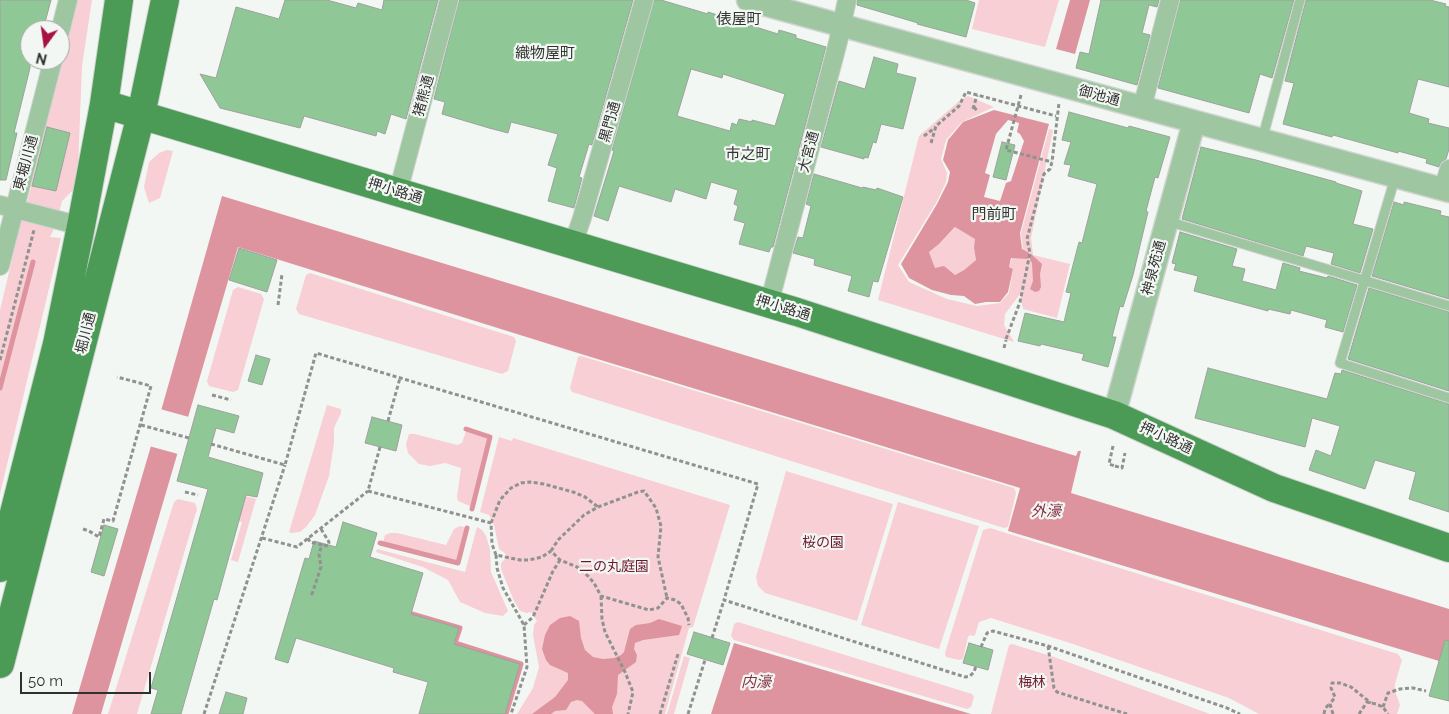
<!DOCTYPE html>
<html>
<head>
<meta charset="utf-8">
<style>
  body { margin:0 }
  #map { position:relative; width:1449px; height:714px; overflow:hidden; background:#f3f7f3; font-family:Raleway,sans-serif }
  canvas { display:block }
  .north { position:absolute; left:20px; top:20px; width:50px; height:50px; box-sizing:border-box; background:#f3f7f3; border:1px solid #a5a8a5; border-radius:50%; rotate:194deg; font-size:14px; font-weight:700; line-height:20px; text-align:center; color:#2f312f }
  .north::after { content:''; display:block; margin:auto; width:18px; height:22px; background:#a71144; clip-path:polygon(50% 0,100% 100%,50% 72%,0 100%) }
  .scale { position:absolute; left:20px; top:672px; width:131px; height:22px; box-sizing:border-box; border:2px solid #2f312f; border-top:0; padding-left:6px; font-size:15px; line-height:18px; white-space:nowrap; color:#2f312f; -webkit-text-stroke:4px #f3f7f3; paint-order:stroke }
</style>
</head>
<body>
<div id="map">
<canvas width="1449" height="714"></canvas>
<div class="north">N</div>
<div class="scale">50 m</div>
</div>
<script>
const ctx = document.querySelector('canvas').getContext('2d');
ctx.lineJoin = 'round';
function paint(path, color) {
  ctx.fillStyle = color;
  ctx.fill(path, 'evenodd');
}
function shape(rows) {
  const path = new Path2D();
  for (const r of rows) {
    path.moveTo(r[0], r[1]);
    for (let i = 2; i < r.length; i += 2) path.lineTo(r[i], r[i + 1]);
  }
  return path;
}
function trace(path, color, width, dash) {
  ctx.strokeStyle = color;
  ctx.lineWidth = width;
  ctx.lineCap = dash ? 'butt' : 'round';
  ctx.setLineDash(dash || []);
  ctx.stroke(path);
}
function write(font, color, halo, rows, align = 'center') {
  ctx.font = font + ' Raleway,"Noto Sans JP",sans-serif';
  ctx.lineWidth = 4.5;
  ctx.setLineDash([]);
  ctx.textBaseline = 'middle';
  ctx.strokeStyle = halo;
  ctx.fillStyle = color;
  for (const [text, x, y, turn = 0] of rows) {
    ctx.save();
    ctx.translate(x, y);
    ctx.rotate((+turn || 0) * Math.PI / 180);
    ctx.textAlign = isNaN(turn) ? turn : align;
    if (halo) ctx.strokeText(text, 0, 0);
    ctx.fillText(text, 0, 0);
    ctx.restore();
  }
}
paint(shape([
  [76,0,92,0,82,66,78,167,74,189,62,201,55,227,50,237,61,238,0,494,0,310,20,226,31,188,28,186],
  [979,0,1059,0,1045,47,972,29],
  [968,96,994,107,962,122,946,140,941,159,947,173,946,182,936,203,898,265,909,282,947,299,977,306,1000,303,1009,293,1013,269,1009,267,1012,258,1017,257,1023,249,1021,233,1049,129,1053,130,1031,238,1033,255,1070,264,1057,318,1023,309,1020,294,1005,314,1004,325,1014,342,878,300,919,136,958,102],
  [167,150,173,151,160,198,149,203,144,187,149,162,159,153],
  [956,227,976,239,974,248,976,260,964,270,955,275,935,268,929,252,939,244],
  [310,273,514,337,516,341,508,371,502,374,299,314,296,309,306,275],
  [238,287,261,294,264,299,238,390,233,392,209,386,207,381,233,290],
  [581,356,1014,488,1016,493,1008,527,1004,528,572,392,570,388,578,357],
  [327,405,341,409,341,413,334,428,334,443,329,476,315,515,306,527,300,532,291,533,289,532],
  [466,431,489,438,472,507,458,501,457,497,461,468,445,463,430,466,419,464,408,453,406,444,409,434,415,434,457,445,462,443],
  [499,437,512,441,513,438,730,505,693,627,689,628,665,714,517,714,533,688,539,667,533,635,534,625,537,621,531,612,527,613,520,611,514,601,501,569,501,563,505,559,506,554,499,549,494,525,489,515,480,512],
  [786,471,893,504,857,621,765,593,758,586,756,577],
  [212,487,256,499,238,562,231,560,242,522,205,511],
  [178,499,195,503,197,509,137,714,108,714,174,502],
  [898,502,979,526,939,649,861,625],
  [460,526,467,528,458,562,383,543,385,535,390,533,397,533,446,545,454,529],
  [477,527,482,530,486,536,490,549,491,572,508,611,503,616,485,613,460,602,448,580,423,567,376,552,377,549,465,572],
  [990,528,1398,654,1402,660,1395,684,1395,691,1400,705,1397,714,1259,714,1229,698,1070,643,991,618,979,622,975,635,974,636,970,635,968,637,963,659,959,660,946,657,945,653,983,530],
  [738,622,972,694,974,697,971,707,967,709,734,640,731,636,734,624],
  [1012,644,1054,657,1210,714,991,714,1009,645],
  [684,656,690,658,674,714,667,714]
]), '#f7cfd4');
paint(shape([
  [1070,0,1090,0,1075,54,1056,49],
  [994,110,1049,124,1020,233,1022,249,1029,253,1028,259,1011,258,1009,267,1013,269,1008,292,1000,302,986,302,975,304,964,296,951,295,932,290,909,278,901,264,937,204,948,182,950,172,943,160,948,140,963,122],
  [1008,120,1019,123,1017,132,1020,134,1024,141,1011,181,1006,183,1000,201,984,197,990,175,985,173,996,134],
  [955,227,975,239,974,248,976,260,964,270,955,275,944,266,935,268,929,252,939,244],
  [222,196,1076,456,1078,451,1081,451,1071,493,1449,609,1449,664,1008,531,1020,488,581,354,238,247,101,714,72,714,151,446],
  [1031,254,1042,264,1040,274,1041,287,1039,291,1035,292,1030,289,1033,281,1032,263,1030,260],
  [570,616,579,621,581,638,585,650,593,657,603,659,614,658,621,655,624,652,630,629,636,625,650,623,659,619,682,626,679,635,643,640,635,643,634,649,637,655,636,662,618,675,617,694,612,707,613,714,595,714,582,701,577,700,571,702,566,710,555,711,551,714,532,714,555,697,568,680,568,673,550,665,546,660,542,649,545,635,550,625,560,618],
  [734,643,971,714,711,714]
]), '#de949f');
paint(shape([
  [160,409,189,417,178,454,149,446]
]), '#f3f7f3');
trace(shape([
  [0,388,33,262],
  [466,429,490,437,472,509],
  [380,543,458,563,467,528],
  [412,614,460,628,455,643,521,664,506,714]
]), '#de949f', 5);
const building = shape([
  [0,0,51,0,43,30,30,30,30,68,14,133,17,133,6,180,0,180,0,0],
  [285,0,327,0,356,8,358,3,382,10,384,0,438,0,406,119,391,114,385,134,377,131,376,136,304,116,300,128,220,108,200,74,216,78,236,7,279,19,285,0],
  [459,0,633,0,592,145,589,144,579,177,582,178,574,208,548,201,557,168,548,165,558,134,511,122,508,133,489,128,442,114,445,102,434,99,459,0],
  [654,0,661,0,708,14,708,12,778,34,779,30,796,35,796,38,826,47,773,247,771,247,769,252,739,244,745,223,734,220,738,206,734,204,738,190,711,182,706,199,675,189,671,202,619,186,608,221,594,216,614,151,612,150,654,0],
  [691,69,722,78,723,74,785,94,775,126,752,120,752,122,739,119,737,125,732,123,730,131,677,116,691,69],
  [857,0,966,0,975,3,966,37,917,24,918,23,857,5,857,0],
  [1101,0,1159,0,1157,7,1149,5,1142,33,1150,35,1137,85,1076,68,1080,52,1089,54,1101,0],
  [1180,0,1294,0,1272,78,1260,74,1249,113,1158,88,1180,0],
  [1306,0,1430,0,1446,4,1445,6,1449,7,1449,87,1418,79,1409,113,1429,119,1428,123,1449,128,1449,149,1446,159,1441,162,1439,167,1426,163,1427,159,1398,151,1398,153,1333,135,1332,137,1283,124,1294,83,1285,81,1306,0],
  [874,57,898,64,896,73,916,78,903,129,881,124,876,143,873,142,868,158,864,157,864,159,821,147,839,81,865,89,874,57],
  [1069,112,1128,128,1129,126,1170,137,1158,178,1155,177,1146,211,1148,212,1133,275,1123,307,1120,306,1112,337,1116,337,1108,367,1082,360,1084,354,1041,344,1040,346,1018,341,1025,313,1064,322,1071,293,1066,292,1079,242,1082,243,1097,184,1068,176,1071,165,1064,164,1071,142,1062,140,1069,112],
  [47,127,70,133,56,191,32,186,47,127],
  [1002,142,1015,145,1006,180,993,177,1002,142],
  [1201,147,1256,160,1336,182,1336,183,1362,191,1353,224,1373,229,1360,273,1331,264,1334,253,1306,246,1303,256,1182,219,1201,147],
  [814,174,862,188,863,187,876,190,877,188,903,197,878,282,873,281,869,297,848,291,852,276,814,265,815,259,793,253,798,237,803,238,811,206,806,204,814,174],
  [1394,202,1404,205,1404,202,1441,211,1440,215,1449,217,1449,299,1372,276,1394,202],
  [1180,232,1237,249,1232,266,1245,269,1242,281,1276,290,1283,263,1300,268,1299,271,1327,278,1328,276,1357,285,1343,332,1325,327,1327,320,1291,310,1290,314,1268,309,1268,311,1194,291,1198,276,1174,270,1176,264,1172,263,1180,232],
  [239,248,277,260,267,292,229,280,239,248],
  [1369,288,1449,312,1449,391,1348,359,1369,288],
  [256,355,270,359,262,385,248,381,256,355],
  [1208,368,1327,399,1335,373,1341,374,1342,370,1449,404,1449,512,1409,499,1416,472,1375,460,1365,489,1309,470,1316,450,1331,456,1340,426,1312,418,1305,447,1195,418,1208,368],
  [198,405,239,416,234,433,216,428,208,457,263,473,257,497,246,495,217,600,214,599,181,714,151,714,158,690,151,688,208,489,177,481,198,405],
  [372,417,402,425,396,451,365,443,372,417],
  [343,522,377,533,370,557,423,573,411,614,459,628,454,644,520,664,505,714,419,714,428,682,393,672,394,668,296,638,288,663,275,659,305,558,309,559,314,541,336,547,343,522],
  [104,525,118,529,104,576,91,572,104,525],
  [694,632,730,643,723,665,687,654,694,632],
  [1445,640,1449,641,1449,701,1429,696,1445,640],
  [969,643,993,650,988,670,963,663,969,643],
  [226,692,247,698,243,714,219,714,226,692]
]);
paint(building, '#90c796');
trace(building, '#9da19d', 1);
const service = shape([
  [1262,140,1300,0],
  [1395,178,1340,363,1449,398],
  [1167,221,1449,306]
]);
const minor = shape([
  [60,32,68,0],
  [1142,108,1170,0],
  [1443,190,1449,169],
  [398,192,449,0],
  [0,205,81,226],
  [573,244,582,218,644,0],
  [0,266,53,60],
  [769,304,838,42,847,0]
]);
const tertiary = shape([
  [748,0,1449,191],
  [1114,415,1194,122]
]);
const primary = shape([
  [104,104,797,312,1114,415,1274,488,1449,548],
  [0,568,57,344,81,226,104,104,119,0],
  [0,664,141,115,165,0]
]);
trace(service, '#d0d3d0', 11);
trace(minor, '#d0d3d0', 20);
trace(tertiary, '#d0d3d0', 25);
trace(primary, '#d0d3d0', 30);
trace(shape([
  [1021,95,1006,150,1052,162],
  [974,107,978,112],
  [973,109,977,95],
  [924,136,936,127],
  [931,143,936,126,959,106,966,92,1056,116],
  [278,305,282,274],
  [1006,339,1020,302,1030,253,1027,239,1044,174,1050,169,1052,162,1059,103],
  [1004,348,1006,340],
  [0,360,34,230],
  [212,395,231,400],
  [388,421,400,378],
  [141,425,189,438],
  [211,444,285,465,316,353,758,484,724,600,965,677,970,676,974,672,976,666],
  [1113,446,1109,464,1115,466],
  [380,447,368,491,491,523,492,544,496,555,520,560,529,560,542,557,551,551,560,560,577,567,588,576,594,583,601,596,649,610,658,608,667,598,675,600,681,604,688,618,689,625],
  [1115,466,1122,468,1125,453],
  [185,492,198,495],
  [491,523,500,500,511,488,521,483,530,482,544,484,573,492,585,497,598,507],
  [83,529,89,531,99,537,104,519,113,521,151,386,117,377],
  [321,529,329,542,328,546,322,545],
  [262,538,297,547,368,491],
  [308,538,310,542,322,545,319,554,321,567,312,594,315,595],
  [551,551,558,540,584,515,598,507,638,492,644,491,656,508,659,519,661,526,658,557,667,598],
  [496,555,497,568,503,588,524,625,527,667,511,714],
  [601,596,602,619,605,632,625,672,633,692,628,714],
  [524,625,533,617,553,571,560,560],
  [712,638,724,600],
  [1048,646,1054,688,1057,692,1127,714],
  [981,647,987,633,993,631,1048,646,1227,708,1240,714],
  [1383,707,1388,693,1400,689,1413,688,1426,691],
  [204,714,285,465],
  [660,714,678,654],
  [688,714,705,660],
  [1324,714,1325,709,1329,704],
  [1333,714,1330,704,1335,697,1331,688,1332,683,1340,683,1351,687,1371,703],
  [1359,714,1367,702,1376,704,1383,707,1388,714]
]), '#8f928f', 3, [4, 2.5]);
trace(service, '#9dc6a1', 9);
trace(minor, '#9dc6a1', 18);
trace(tertiary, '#9dc6a1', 22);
trace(primary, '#4b9b57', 28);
write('14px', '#2f312f', '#f3f7f3', [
  ["猪熊通",424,96,-75],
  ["御池通",1099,96,15],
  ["黒門通",610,122,-74],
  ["大宮通",809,152,-75],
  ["東堀川通",26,163,-75],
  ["押小路通",395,191,17],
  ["神泉苑通",1154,268,-75],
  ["押小路通",783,308,17],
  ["堀川通",86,333,-76],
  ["押小路通",1166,438,25]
]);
write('14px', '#6f1930', '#f3f7f3', [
  ["桜の園",823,543],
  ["二の丸庭園",614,567],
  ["梅林",1032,683]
]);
write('15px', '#313431', '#f3f7f3', [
  ["俵屋町",739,19],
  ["織物屋町",545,53],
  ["市之町",748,154],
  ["門前町",994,214]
]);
write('italic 15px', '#873044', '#f3f7f3', [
  ["外濠",1046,511],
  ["内濠",756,682]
]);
</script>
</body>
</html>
